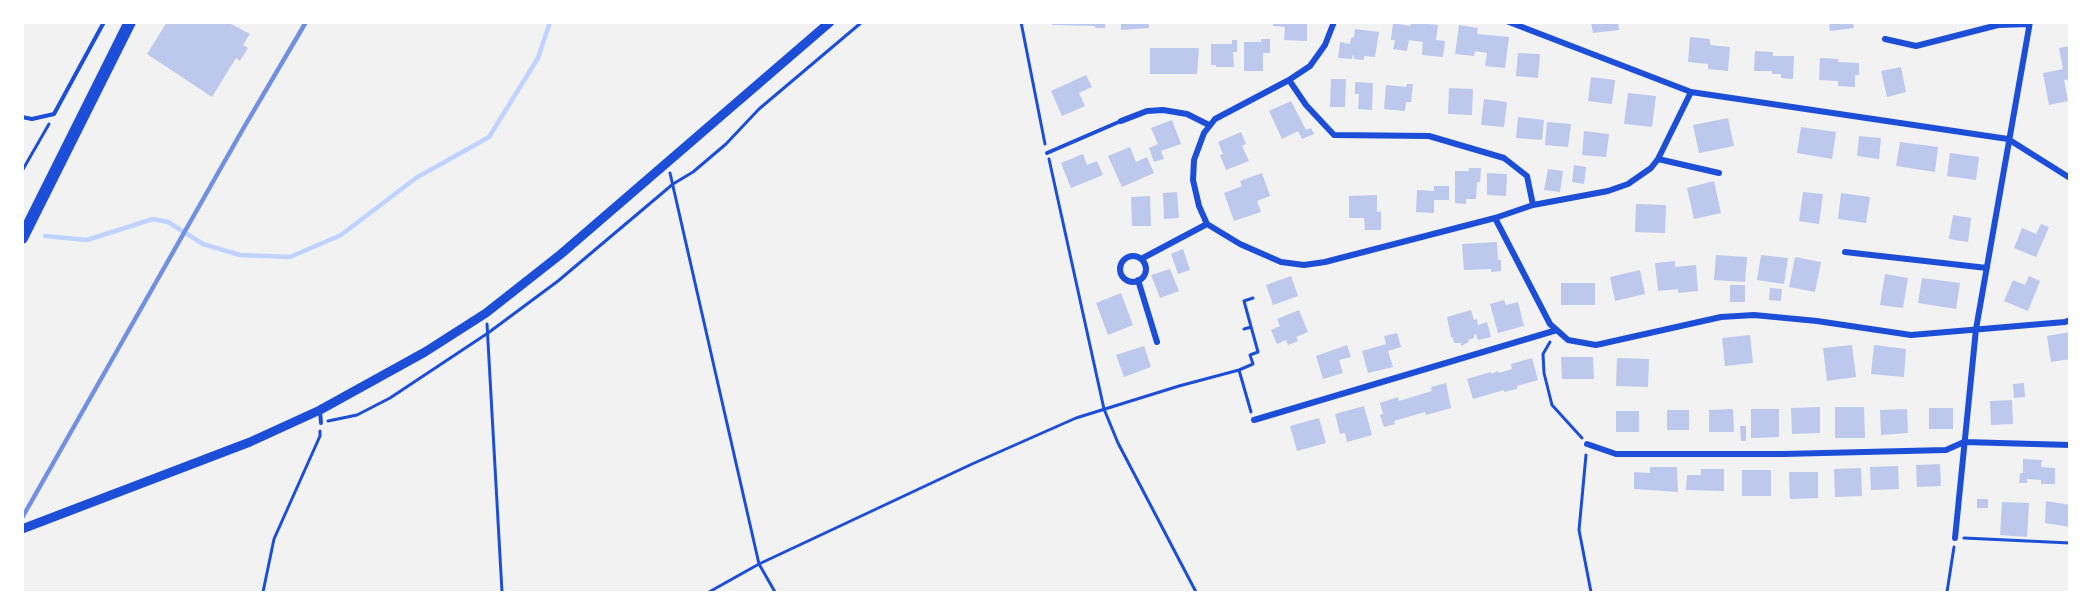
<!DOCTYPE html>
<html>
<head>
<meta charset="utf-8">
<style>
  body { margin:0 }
  #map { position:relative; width:2092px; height:615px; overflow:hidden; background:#f2f2f2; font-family:"Asap Condensed",sans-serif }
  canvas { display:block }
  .frame { position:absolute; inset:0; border:24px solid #fff; pointer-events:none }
</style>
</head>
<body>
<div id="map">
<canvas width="2092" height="615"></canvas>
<div class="frame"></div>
</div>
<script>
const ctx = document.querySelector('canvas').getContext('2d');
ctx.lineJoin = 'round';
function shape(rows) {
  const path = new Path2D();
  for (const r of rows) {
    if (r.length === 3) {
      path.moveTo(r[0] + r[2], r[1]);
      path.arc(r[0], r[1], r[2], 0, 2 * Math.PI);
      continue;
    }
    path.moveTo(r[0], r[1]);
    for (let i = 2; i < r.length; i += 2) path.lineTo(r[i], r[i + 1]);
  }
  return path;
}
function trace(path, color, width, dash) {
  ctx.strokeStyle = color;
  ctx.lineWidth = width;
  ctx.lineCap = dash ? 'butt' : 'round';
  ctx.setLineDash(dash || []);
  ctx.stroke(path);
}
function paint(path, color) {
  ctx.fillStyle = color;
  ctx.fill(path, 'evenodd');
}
trace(shape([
  [45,236,87,240,153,219,168,222,203,244,240,255,290,257,341,235,416,178,489,137,538,58,550,22]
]), '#bfd3fe', 4.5);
paint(shape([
  [167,22,232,22,231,24,250,34,243,45,248,48,240,61,236,58,212,97,147,54],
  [1052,22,1105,22,1105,28,1095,28,1095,26,1052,25],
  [1121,22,1149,22,1149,28,1121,30],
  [1273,22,1307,22,1307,41,1284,40,1285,27,1273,26],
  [1411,22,1438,25,1436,40,1445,41,1443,57,1422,55,1423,42,1409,40,1407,51,1393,49,1395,40,1391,40,1393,23,1410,26],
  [1591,22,1618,22,1619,30,1593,33],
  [1829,22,1853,22,1854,28,1830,31],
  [1459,25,1478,28,1477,34,1509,37,1505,68,1485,66,1487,53,1475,51,1474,56,1455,54],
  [1355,29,1379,32,1375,57,1364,56,1364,60,1354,59,1354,55,1353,55,1352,59,1338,58,1340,42,1350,44,1351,38,1354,37],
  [1690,37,1710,39,1710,45,1730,47,1728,71,1708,69,1708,64,1688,62],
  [1261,39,1270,39,1270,53,1263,53,1263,71,1244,71,1244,42,1261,42],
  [1232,40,1237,40,1237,52,1233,52,1234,67,1216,67,1216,65,1211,65,1211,44,1232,44],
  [2070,46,2070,79,2064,80,2068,101,2049,105,2043,73,2063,69,2059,48],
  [1150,48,1199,48,1197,74,1150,74],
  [1755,51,1773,52,1773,56,1794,56,1793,79,1781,78,1781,74,1772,74,1772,71,1754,71],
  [1518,53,1540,54,1538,78,1516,76],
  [1820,58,1838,59,1838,62,1859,63,1859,75,1855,75,1855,87,1838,86,1838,81,1819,80],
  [1901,67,1906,92,1887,97,1881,71],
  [1086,75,1092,87,1079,93,1085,106,1062,116,1051,91],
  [1591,77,1615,80,1612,104,1588,101],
  [1331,79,1346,79,1345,107,1330,107],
  [1355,82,1373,83,1372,110,1358,109,1359,94,1355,94],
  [1407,84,1413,84,1411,102,1406,102,1405,111,1384,109,1386,85,1406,87],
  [1449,88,1473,89,1472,115,1448,114],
  [1628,93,1656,96,1652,127,1624,124],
  [1484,99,1507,102,1504,127,1481,125],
  [1291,101,1306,130,1311,128,1314,134,1302,139,1298,131,1282,139,1269,111],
  [1518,117,1544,120,1542,140,1516,138],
  [1728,118,1734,146,1699,153,1693,125],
  [1172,120,1181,144,1161,151,1164,159,1154,162,1149,148,1158,144,1151,128],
  [1547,122,1571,124,1568,147,1545,145],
  [1801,127,1836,132,1832,159,1797,153],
  [1584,131,1609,134,1606,157,1582,155],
  [1241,132,1246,144,1242,146,1249,161,1226,170,1220,155,1223,154,1218,142],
  [1859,136,1881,138,1879,159,1857,156],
  [1900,142,1938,147,1935,172,1896,166],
  [1130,147,1136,162,1147,157,1154,173,1122,187,1108,156],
  [1950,153,1979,157,1976,180,1947,176],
  [1083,154,1087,165,1097,161,1103,175,1071,188,1061,163],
  [1574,165,1586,167,1584,184,1572,182],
  [1469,168,1481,168,1480,182,1477,182,1476,199,1466,199,1466,204,1455,203,1455,171,1469,171],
  [1548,169,1563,171,1560,192,1544,190],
  [1262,173,1270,196,1257,201,1261,212,1234,221,1224,193,1242,186,1240,181],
  [1487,173,1507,174,1506,196,1487,195],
  [1714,181,1721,213,1694,219,1687,188],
  [1434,186,1449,186,1449,200,1434,200,1434,213,1416,212,1417,190,1434,191],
  [1177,192,1179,218,1164,219,1163,193],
  [1803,192,1823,194,1819,224,1799,221],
  [1841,193,1870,197,1866,223,1838,219],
  [1377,195,1377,212,1381,211,1381,230,1365,230,1364,218,1349,218,1349,196],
  [1150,196,1151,226,1132,226,1131,197],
  [1636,204,1666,205,1665,233,1635,232],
  [1953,215,1971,218,1968,242,1949,239],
  [2041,224,2049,227,2036,257,2014,248,2022,228,2036,234],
  [1497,242,1498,260,1501,260,1501,271,1491,272,1491,269,1464,270,1462,244],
  [1183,249,1190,270,1178,274,1171,254],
  [1716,255,1747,257,1745,282,1714,280],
  [1761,255,1788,258,1784,284,1757,280],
  [1795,257,1821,262,1815,292,1789,287],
  [1675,261,1675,267,1696,265,1698,291,1678,293,1678,289,1658,291,1655,263],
  [1170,269,1179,291,1160,298,1151,275],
  [1640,270,1645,294,1615,301,1610,277],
  [1885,274,1908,278,1903,308,1880,305],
  [1291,276,1298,296,1273,305,1266,285],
  [2029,276,2040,281,2028,311,2004,301,2013,280,2025,285],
  [1922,278,1960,283,1956,309,1918,303],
  [1561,283,1595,283,1595,305,1561,305],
  [1730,285,1745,285,1745,302,1730,302],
  [1770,288,1782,289,1781,301,1769,300],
  [1121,293,1133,325,1108,335,1096,303],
  [1504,300,1506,305,1518,302,1524,326,1498,333,1490,304],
  [1299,310,1308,332,1296,337,1298,341,1288,345,1286,340,1277,344,1271,330,1280,326,1277,319],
  [1471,310,1474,320,1477,319,1478,325,1487,322,1491,337,1478,340,1476,334,1474,335,1474,338,1468,340,1469,342,1461,346,1461,343,1454,343,1453,338,1451,337,1447,317],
  [2070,332,2070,359,2051,362,2047,336],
  [1397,333,1401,347,1388,351,1393,367,1368,373,1362,351,1386,344,1384,336],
  [1750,335,1753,363,1725,366,1722,338],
  [1347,345,1351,357,1339,360,1343,373,1323,379,1316,356],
  [1852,345,1856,377,1827,381,1823,348],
  [1874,345,1906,349,1904,377,1871,374],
  [1144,346,1151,367,1124,377,1116,355],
  [1561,357,1593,357,1594,379,1562,379],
  [1532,358,1538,380,1517,386,1517,389,1504,392,1504,390,1473,399,1467,379,1491,372,1491,374,1498,371,1499,373,1512,369,1511,364],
  [1617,358,1649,359,1648,387,1616,386],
  [1446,383,1451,408,1426,415,1425,412,1411,416,1394,421,1395,424,1384,427,1380,415,1383,414,1380,403,1398,397,1399,401,1432,391,1431,387],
  [2024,383,2025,397,2014,398,2013,384],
  [2012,400,2013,424,1991,425,1990,401],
  [1364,406,1372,435,1347,442,1345,433,1340,434,1335,414],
  [1820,407,1820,433,1792,434,1791,408],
  [1835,407,1864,407,1865,438,1835,438],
  [1929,408,1953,408,1953,429,1929,429],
  [1733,409,1734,432,1709,432,1709,410],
  [1751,409,1779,409,1779,437,1751,438],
  [1907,409,1908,433,1881,435,1880,410],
  [1667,410,1689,410,1689,430,1667,430],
  [1616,411,1639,411,1639,432,1616,432],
  [1319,418,1326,443,1297,451,1290,426],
  [1740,426,1746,426,1746,441,1741,441],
  [2023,459,2042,460,2041,467,2055,468,2055,484,2041,484,2041,480,2027,479,2027,483,2019,483,2020,473,2023,473],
  [1940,464,1941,486,1917,487,1916,465],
  [1898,466,1899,489,1871,490,1870,467],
  [1650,467,1677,467,1678,492,1634,489,1634,472,1650,473],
  [1861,468,1862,496,1835,497,1834,469],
  [1701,469,1724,469,1724,491,1686,490,1687,475,1701,475],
  [1742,470,1771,470,1771,496,1742,496],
  [1789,472,1818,472,1818,498,1790,499],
  [1977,499,1988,499,1988,508,1977,508],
  [2046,501,2070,505,2070,527,2045,523],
  [2002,502,2029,503,2027,537,2000,535]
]), '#bdc9ec');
trace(shape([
  [1021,22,1045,144],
  [1049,159,1104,409,1118,443,1196,592],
  [22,171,49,124],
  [670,173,759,564,775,592],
  [487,324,502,592],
  [1244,329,1251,327],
  [1550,342,1543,354,1544,373,1552,405,1582,438],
  [1239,370,1251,412],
  [328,421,357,415,390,398,488,333,558,281,673,184,693,172,726,144,759,109,862,22],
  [1586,455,1579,530,1591,592],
  [1964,538,2070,543],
  [263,592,274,539,320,436,320,431],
  [709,592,759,564,972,464,1076,418,1179,386,1239,370,1253,364,1250,355,1258,352,1244,301,1253,298],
  [1947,592,1954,547]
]), '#1d4ed8', 3);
trace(shape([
  [22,117,32,119,54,114,104,22],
  [1047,153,1121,121],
  [320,411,321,423]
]), '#1d4ed8', 4);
trace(shape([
  [1334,22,1325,45,1310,66,1289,80,1215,119,1204,133,1194,160,1193,180,1199,206,1207,224,1240,244,1281,262,1304,265,1325,262,1495,218,1533,205,1608,191,1628,184,1651,168,1658,159,1691,92],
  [1509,22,1691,92,2008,139,2070,178],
  [1885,39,1916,46,1998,25,2029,24],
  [1289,80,1306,105,1334,135,1429,136,1504,158,1527,176,1533,205],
  [1121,121,1147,111,1163,110,1187,114,1209,125],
  [1658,159,1719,173],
  [1495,218,1550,324,1568,340,1596,345,1721,317,1754,315,1817,321,1911,335,2065,322,2070,320],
  [1845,252,1987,268],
  [1133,269,13],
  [1141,259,1207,224],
  [1138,280,1157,342],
  [1254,420,1557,330],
  [1587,444,1616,454,1783,454,1946,450,1964,442,2070,445],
  [1955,538,1976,329,2030,22]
]), '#1d4ed8', 6);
trace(shape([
  [22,529,250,442,320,410,425,352,486,313,561,254,830,22]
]), '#1d4ed8', 9);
trace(shape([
  [22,238,130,22]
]), '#1d4ed8', 12);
trace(shape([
  [22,518,243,129,306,22]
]), '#7290e2', 4.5);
</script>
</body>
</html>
